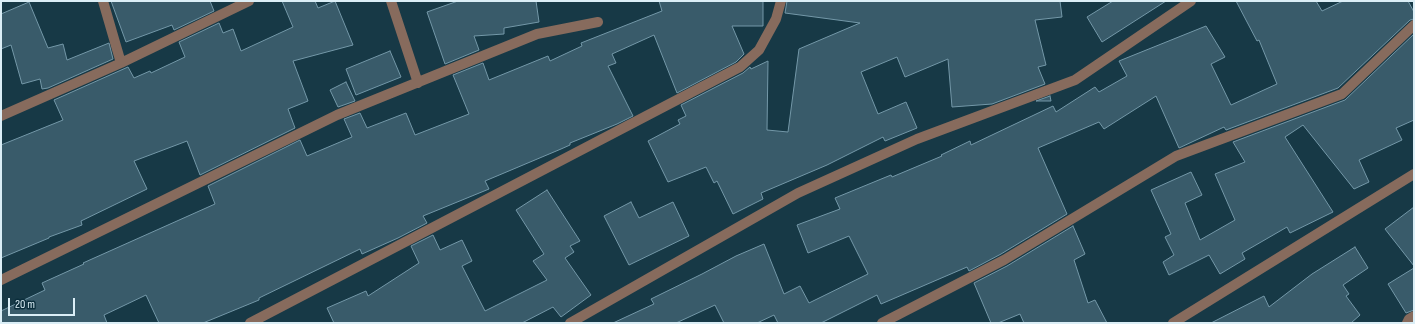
<!DOCTYPE html>
<html>
<head>
<meta charset="utf-8">
<style>
  body { margin:0 }
  #map { position:relative; width:1415px; height:324px; overflow:hidden; background:#173946; font-family:"Sofia Sans Condensed",sans-serif }
  canvas { display:block }
  .frame { position:absolute; inset:0; border:2px solid #dbeef6; pointer-events:none }
  .scale { position:absolute; left:8px; top:298px; width:67px; height:18px; box-sizing:border-box; border:2px solid #dbeef6; border-top:0; padding-left:5px; font-size:12px; line-height:14px; white-space:nowrap; color:#dbeef6; -webkit-text-stroke:3px #0b2e3c; paint-order:stroke }
</style>
</head>
<body>
<div id="map">
<canvas width="1415" height="324"></canvas>
<div class="frame"></div>
<div class="scale">20 m</div>
</div>
<script>
const ctx = document.querySelector('canvas').getContext('2d');
ctx.lineJoin = 'round';
function paint(path, color) {
  ctx.fillStyle = color;
  ctx.fill(path, 'evenodd');
}
function shape(rows) {
  const path = new Path2D();
  for (const r of rows) {
    path.moveTo(r[0], r[1]);
    for (let i = 2; i < r.length; i += 2) path.lineTo(r[i], r[i + 1]);
  }
  return path;
}
function trace(path, color, width, dash) {
  ctx.strokeStyle = color;
  ctx.lineWidth = width;
  ctx.lineCap = dash ? 'butt' : 'round';
  ctx.setLineDash(dash || []);
  ctx.stroke(path);
}
const building = shape([
  [111,1,210,1,214,11,174,30,172,25,126,42,111,1],
  [282,1,315,1,318,8,335,1,353,45,293,61,308,101,288,109,295,128,200,175,187,141,134,161,147,189,81,221,82,225,49,237,49,238,1,258,1,145,63,120,54,100,128,67,134,78,150,71,151,73,185,57,179,42,219,23,223,33,233,29,241,51,293,27,282,1],
  [458,1,536,1,539,22,504,28,504,34,474,36,479,50,445,64,427,12,458,1],
  [659,1,763,1,763,26,732,26,744,54,736,62,677,93,654,35,612,54,616,63,608,66,633,116,617,124,570,143,570,145,561,149,485,181,489,189,423,216,427,223,398,238,362,254,360,249,259,298,259,300,203,323,159,323,146,295,104,315,107,323,1,323,1,311,45,290,42,283,84,264,83,263,215,204,208,186,300,140,307,156,352,137,344,119,360,113,367,128,406,113,415,135,469,114,453,75,483,63,489,80,548,56,550,61,582,46,581,43,662,11,659,1],
  [787,1,1060,1,1062,17,1035,20,1046,65,1038,67,1045,84,992,104,952,107,948,59,905,77,897,57,861,72,878,114,906,102,917,128,885,141,883,137,827,165,761,193,763,199,733,214,717,181,714,183,706,167,668,182,648,141,680,124,678,120,686,116,681,105,743,73,750,67,751,69,768,61,767,130,788,132,799,49,860,23,785,13,787,1],
  [1113,1,1166,1,1102,42,1087,17,1113,1],
  [1236,1,1316,1,1322,11,1343,1,1408,1,1414,12,1414,19,1410,20,1338,88,1226,130,1224,127,1179,148,1156,96,1104,129,1099,122,1038,148,1067,214,1001,254,969,271,967,267,881,304,877,295,821,323,778,323,774,315,757,323,724,323,715,305,676,323,613,323,654,304,651,299,702,274,736,256,764,244,784,294,800,286,809,303,868,274,849,236,808,253,797,225,840,209,835,198,891,175,892,177,942,156,941,155,970,141,971,145,1053,106,1056,112,1095,87,1099,92,1127,76,1119,61,1206,26,1225,57,1211,64,1231,105,1277,84,1259,40,1257,41,1236,1],
  [29,2,48,48,63,44,67,60,109,43,113,59,48,88,42,89,40,79,22,84,11,45,1,49,1,14,29,2],
  [1414,34,1414,120,1396,128,1402,140,1359,160,1369,182,1354,189,1303,125,1285,137,1333,212,1290,233,1287,227,1242,253,1245,259,1220,274,1209,255,1169,275,1163,262,1174,255,1165,237,1171,234,1151,190,1191,172,1202,195,1185,203,1200,240,1235,220,1215,174,1245,162,1233,142,1345,100,1414,34],
  [390,51,401,77,356,95,346,69,390,51],
  [346,82,355,101,338,107,330,90,346,82],
  [1050,96,1051,101,1036,101,1050,96],
  [547,190,580,241,570,246,574,252,565,258,591,295,561,317,553,307,522,323,334,323,327,308,366,291,368,296,419,263,411,246,433,235,440,250,462,240,472,261,462,266,485,311,547,280,533,261,544,254,516,210,547,190],
  [631,202,639,218,673,202,689,236,629,265,604,216,631,202],
  [1414,207,1414,266,1385,229,1414,207],
  [1073,226,1085,254,1074,260,1088,303,1095,300,1107,323,1024,323,1020,314,998,323,991,323,974,283,1007,266,1073,226],
  [1355,247,1368,268,1343,285,1349,294,1346,296,1360,315,1351,323,1211,323,1264,296,1269,307,1312,274,1355,247],
  [1414,268,1414,310,1406,313,1388,284,1414,268]
]);
paint(building, '#395b6a');
trace(building, '#7498a8', 1);
trace(shape([
  [103,1,121,63],
  [391,1,418,83],
  [1,116,121,63,249,1],
  [1,280,337,115,537,34,598,22],
  [250,323,740,67,759,50,776,19,781,1],
  [570,323,798,193,917,139,1075,80,1191,1],
  [882,323,1004,260,1176,156,1342,94,1414,25],
  [1173,323,1414,174],
  [1407,323,1409,319,1414,316]
]), '#876b5d', 10);
</script>
</body>
</html>
